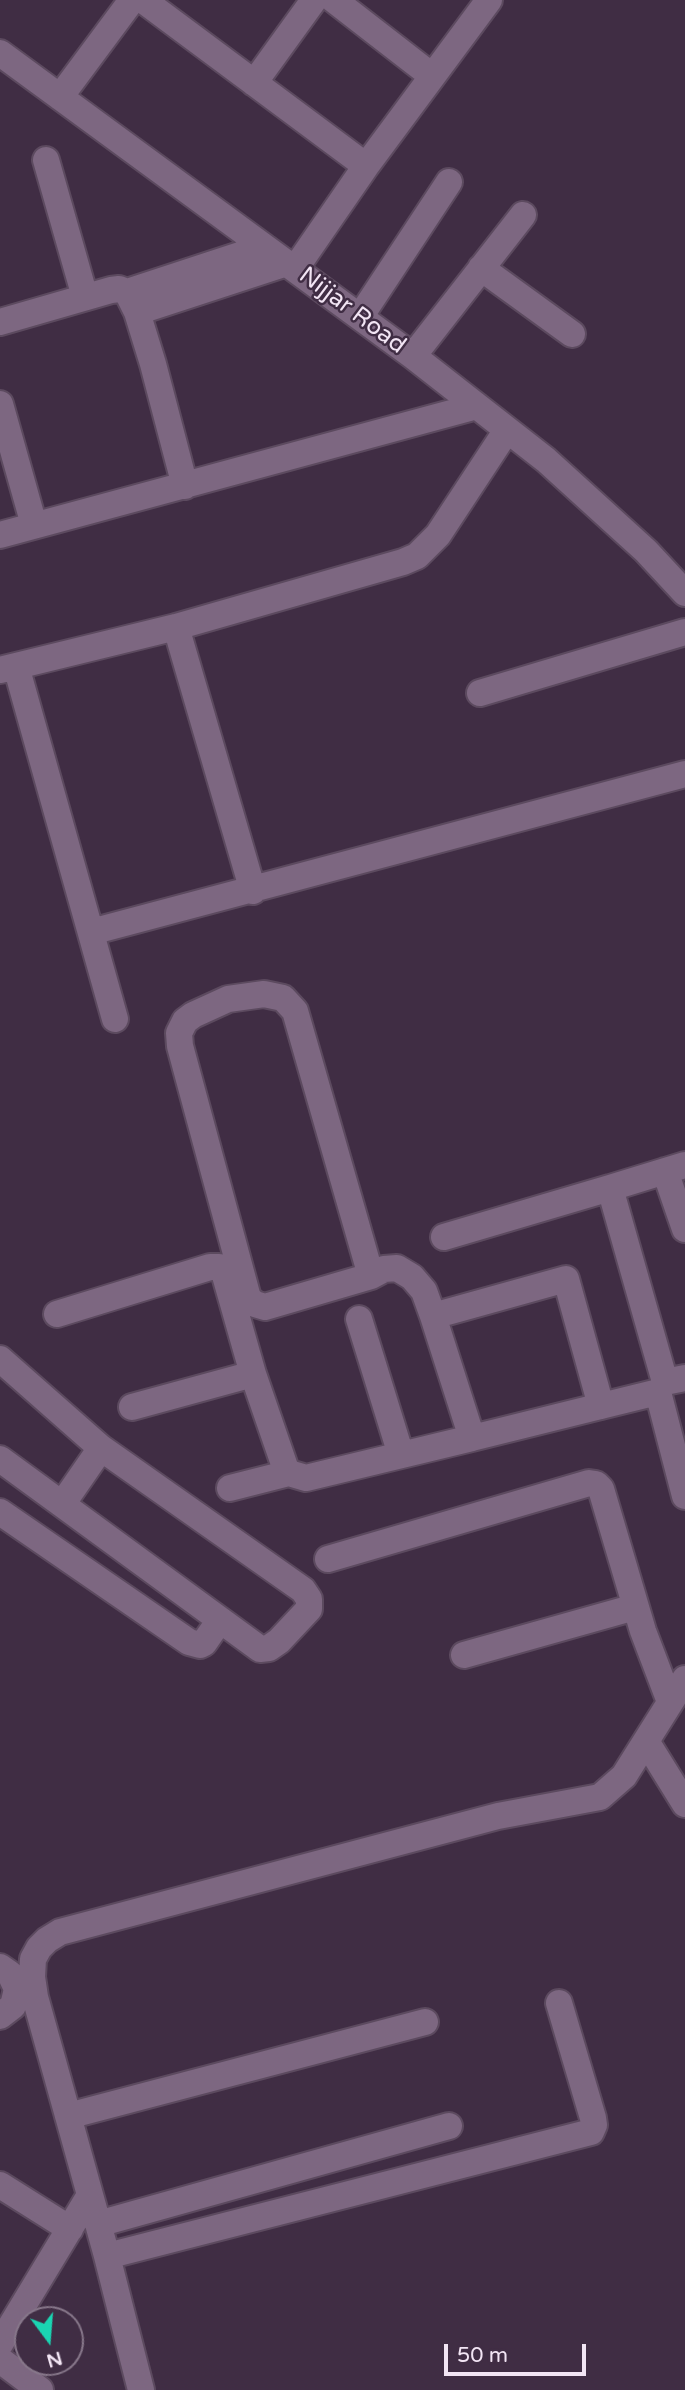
<!DOCTYPE html>
<html>
<head>
<meta charset="utf-8">
<style>
  body { margin:0 }
  #map { position:relative; width:685px; height:2390px; overflow:hidden; background:#402d44; font-family:"Varela Round",sans-serif }
  canvas { display:block }
  .north { position:absolute; left:14px; top:2306px; width:70px; height:70px; box-sizing:border-box; background:#402d44; border:2px solid #87778a; border-radius:50%; rotate:164deg; font-size:19px; font-weight:700; line-height:28px; text-align:center; color:#f2e5f4 }
  .north::after { content:''; display:block; margin:auto; width:24px; height:32px; background:#1ad5b2; clip-path:polygon(50% 0,100% 100%,50% 72%,0 100%) }
  .scale { position:absolute; left:444px; top:2344px; width:142px; height:32px; box-sizing:border-box; border:4px solid #f2e5f4; border-top:0; padding-left:9px; font-size:21px; line-height:24px; white-space:nowrap; color:#f2e5f4; -webkit-text-stroke:5px #402d44; paint-order:stroke }
</style>
</head>
<body>
<div id="map">
<canvas width="685" height="2390"></canvas>
<div class="north">N</div>
<div class="scale">50 m</div>
</div>
<script>
const ctx = document.querySelector('canvas').getContext('2d');
ctx.lineJoin = 'round';
function shape(rows) {
  const path = new Path2D();
  for (const r of rows) {
    path.moveTo(r[0], r[1]);
    for (let i = 2; i < r.length; i += 2) path.lineTo(r[i], r[i + 1]);
  }
  return path;
}
function trace(path, color, width, dash) {
  ctx.strokeStyle = color;
  ctx.lineWidth = width;
  ctx.lineCap = dash ? 'butt' : 'round';
  ctx.setLineDash(dash || []);
  ctx.stroke(path);
}
function write(font, color, halo, rows, align = 'center') {
  ctx.font = font + ' "Varela Round",sans-serif';
  ctx.lineWidth = 5;
  ctx.setLineDash([]);
  ctx.textBaseline = 'middle';
  ctx.strokeStyle = halo;
  ctx.fillStyle = color;
  for (const [text, x, y, turn = 0] of rows) {
    ctx.save();
    ctx.translate(x, y);
    ctx.rotate((+turn || 0) * Math.PI / 180);
    ctx.textAlign = isNaN(turn) ? turn : align;
    if (halo) ctx.strokeText(text, 0, 0);
    ctx.fillText(text, 0, 0);
    ctx.restore();
  }
}
const minor = shape([
  [143,0,366,166],
  [334,0,432,76],
  [0,53,413,356,546,460,646,551,685,593],
  [254,83,314,0],
  [60,97,132,0],
  [46,160,85,297],
  [481,268,572,334],
  [295,269,366,166,489,0],
  [127,292,264,247],
  [137,312,287,263],
  [360,317,449,182],
  [0,322,111,290,119,289,127,292,137,312,153,364,185,486],
  [413,356,523,215],
  [0,404,34,525],
  [0,535,477,406],
  [176,627,253,891],
  [16,666,115,1019],
  [0,670,176,627,403,562,417,556,438,535,507,430],
  [480,693,685,632],
  [91,932,685,774],
  [685,1165,610,1188,665,1382,685,1378],
  [665,1171,685,1229],
  [444,1237,610,1188],
  [371,1276,295,1011,283,998,264,994,228,999,193,1015,185,1021,179,1033,180,1046,248,1298,255,1304,265,1307,371,1276,384,1269,397,1268,412,1277,424,1291,433,1316],
  [57,1314,210,1267,219,1267,224,1272,253,1374,285,1467,289,1473,306,1478,472,1438],
  [359,1319,401,1455],
  [0,1359,101,1448,303,1590,309,1599,309,1609,279,1641,269,1648,260,1649,0,1459],
  [601,1406,566,1279,433,1316,472,1438,601,1406,658,1392,685,1496],
  [132,1407,253,1374],
  [230,1488,289,1473],
  [63,1503,101,1448],
  [0,1512,189,1642,200,1645,204,1643,220,1620],
  [328,1559,589,1483,596,1484,601,1489,643,1631,670,1702],
  [464,1655,635,1607],
  [646,1741,685,1804],
  [0,1967,10,1974,17,1989,13,2006,0,2016],
  [68,2116,425,2022],
  [0,2185,70,2229],
  [98,2224,449,2126],
  [107,2256,591,2132,594,2125,593,2118,559,2003],
  [0,2344,90,2195],
  [0,2360,40,2390],
  [141,2390,107,2256,35,1997,32,1977,33,1959,39,1948,47,1940,60,1932,498,1816,600,1797,624,1776,685,1679]
]);
trace(minor, '#5c4a5f', 30);
trace(minor, '#7d6781', 26);
write('24px', '#f2e5f4', '#402d44', [
  ["Nijjar Road",352,311,37]
]);
</script>
</body>
</html>
